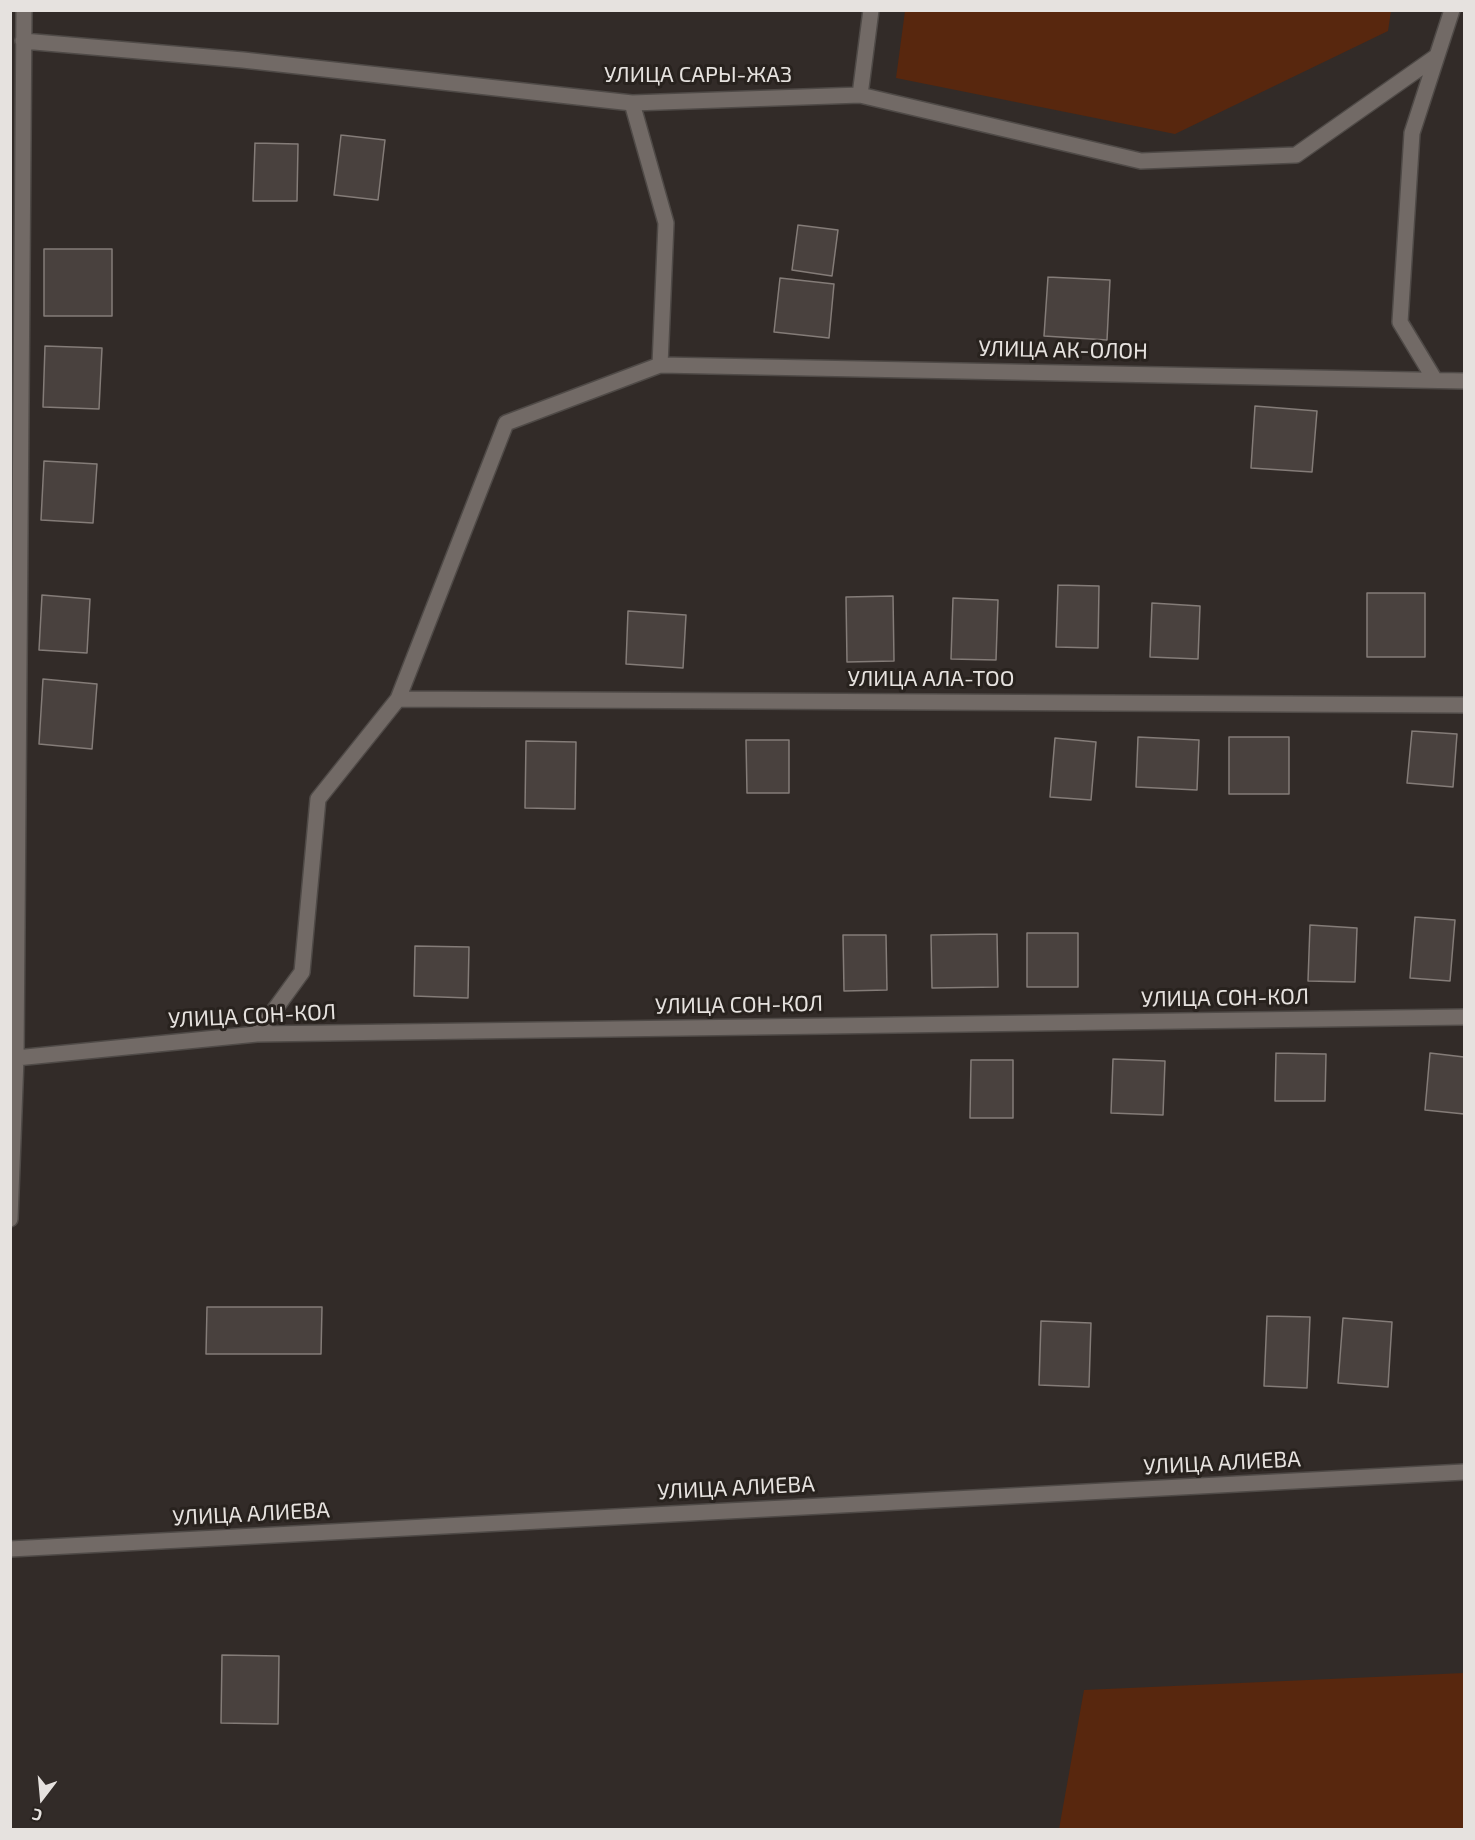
<!DOCTYPE html>
<html>
<head>
<meta charset="utf-8">
<style>
  body { margin:0 }
  #map { position:relative; width:1475px; height:1840px; overflow:hidden; background:#322b28; font-family:"Exo 2",sans-serif }
  canvas { display:block }
  .frame { position:absolute; inset:0; border:12px solid #e6e2df; pointer-events:none }
  .north { position:absolute; left:12px; top:1768px; width:60px; height:60px; -webkit-text-stroke:4px #28221e; paint-order:stroke; rotate:196deg; font-size:16px; font-weight:700; line-height:24px; text-align:center; color:#e6e2df }
  .north::after { content:''; display:block; margin:auto; width:21px; height:27px; background:#e6e2df; clip-path:polygon(50% 0,100% 100%,50% 72%,0 100%) }
</style>
</head>
<body>
<div id="map">
<canvas width="1475" height="1840"></canvas>
<div class="frame"></div>
<div class="north">С</div>
</div>
<script>
const ctx = document.querySelector('canvas').getContext('2d');
ctx.lineJoin = 'round';
function paint(path, color) {
  ctx.fillStyle = color;
  ctx.fill(path, 'evenodd');
}
function shape(rows) {
  const path = new Path2D();
  for (const r of rows) {
    path.moveTo(r[0], r[1]);
    for (let i = 2; i < r.length; i += 2) path.lineTo(r[i], r[i + 1]);
  }
  return path;
}
function trace(path, color, width, dash) {
  ctx.strokeStyle = color;
  ctx.lineWidth = width;
  ctx.lineCap = dash ? 'butt' : 'round';
  ctx.setLineDash(dash || []);
  ctx.stroke(path);
}
function write(font, color, halo, rows, align = 'center') {
  ctx.font = font + ' "Exo 2",sans-serif';
  ctx.lineWidth = 6;
  ctx.setLineDash([]);
  ctx.textBaseline = 'middle';
  ctx.strokeStyle = halo;
  ctx.fillStyle = color;
  for (const [text, x, y, turn = 0] of rows) {
    ctx.save();
    ctx.translate(x, y);
    ctx.rotate((+turn || 0) * Math.PI / 180);
    ctx.textAlign = isNaN(turn) ? turn : align;
    if (halo) ctx.strokeText(text, 0, 0);
    ctx.fillText(text, 0, 0);
    ctx.restore();
  }
}
paint(shape([
  [905,11,905,10,1391,11,1388,31,1175,134,896,78],
  [1464,1673,1464,1829,1059,1829,1084,1690]
]), '#58270e');
const building = shape([
  [341,135,385,140,378,200,334,195,341,135],
  [255,143,298,144,297,201,253,201,255,143],
  [798,225,838,230,832,276,792,270,798,225],
  [44,249,112,249,112,316,44,316,44,249],
  [1048,277,1110,280,1107,340,1044,336,1048,277],
  [780,278,834,284,829,338,774,332,780,278],
  [45,346,102,348,99,409,43,407,45,346],
  [1255,406,1317,411,1312,472,1251,468,1255,406],
  [44,461,97,464,93,523,41,520,44,461],
  [1058,585,1099,586,1098,648,1056,647,1058,585],
  [1367,593,1425,593,1425,657,1367,657,1367,593],
  [42,595,90,599,87,653,39,650,42,595],
  [893,596,894,661,847,662,846,597,893,596],
  [953,598,998,600,996,660,951,659,953,598],
  [1152,603,1200,606,1198,659,1150,657,1152,603],
  [628,611,686,615,683,668,626,664,628,611],
  [43,679,97,684,92,749,39,744,43,679],
  [1412,731,1457,734,1453,787,1407,783,1412,731],
  [1138,737,1199,740,1197,790,1136,787,1138,737],
  [1229,737,1289,737,1289,794,1229,794,1229,737],
  [1055,738,1096,742,1091,800,1050,797,1055,738],
  [746,740,789,740,789,793,747,793,746,740],
  [526,741,576,742,575,809,525,808,526,741],
  [1415,917,1455,920,1450,981,1410,978,1415,917],
  [1310,925,1357,928,1355,982,1308,981,1310,925],
  [1027,933,1078,933,1078,987,1027,987,1027,933],
  [997,934,998,987,932,988,931,935,997,934],
  [843,935,886,935,887,990,844,991,843,935],
  [415,946,469,947,468,998,414,996,415,946],
  [1276,1053,1326,1054,1325,1101,1275,1101,1276,1053],
  [1430,1053,1464,1057,1464,1114,1425,1110,1430,1053],
  [1113,1059,1165,1061,1163,1115,1111,1113,1113,1059],
  [971,1060,1013,1060,1013,1118,970,1118,971,1060],
  [207,1307,322,1307,321,1354,206,1354,207,1307],
  [1267,1316,1310,1317,1307,1388,1264,1386,1267,1316],
  [1343,1318,1392,1322,1388,1387,1338,1383,1343,1318],
  [1041,1321,1091,1323,1089,1387,1039,1385,1041,1321],
  [222,1655,279,1656,278,1724,221,1723,222,1655]
]);
paint(building, '#49413e');
trace(building, '#847c78', 1.5);
const minor = shape([
  [23,41,243,60,632,103,860,95,1141,161,1296,155,1437,56,1452,10],
  [860,95,871,10],
  [660,365,1464,381],
  [1435,380,1400,322,1412,133,1437,56],
  [398,699,1464,705],
  [257,1034,302,972,318,799,398,699,506,423,660,365,666,223,632,103],
  [16,1058,257,1034,1464,1017],
  [10,1219,16,1058,24,10],
  [10,1549,1464,1472]
]);
trace(minor, '#4f4a47', 18);
trace(minor, '#726a66', 15);
write('22px', '#e6e2df', '#28221e', [
  ["УЛИЦА САРЫ-ЖАЗ",698,75],
  ["УЛИЦА АК-ОЛОН",1063,350,1],
  ["УЛИЦА АЛА-ТОО",931,679],
  ["УЛИЦА СОН-КОЛ",1225,998,-1],
  ["УЛИЦА СОН-КОЛ",739,1005,-1],
  ["УЛИЦА СОН-КОЛ",252,1016,-3],
  ["УЛИЦА АЛИЕВА",1222,1463,-3],
  ["УЛИЦА АЛИЕВА",736,1488,-3],
  ["УЛИЦА АЛИЕВА",251,1514,-3]
]);
</script>
</body>
</html>
